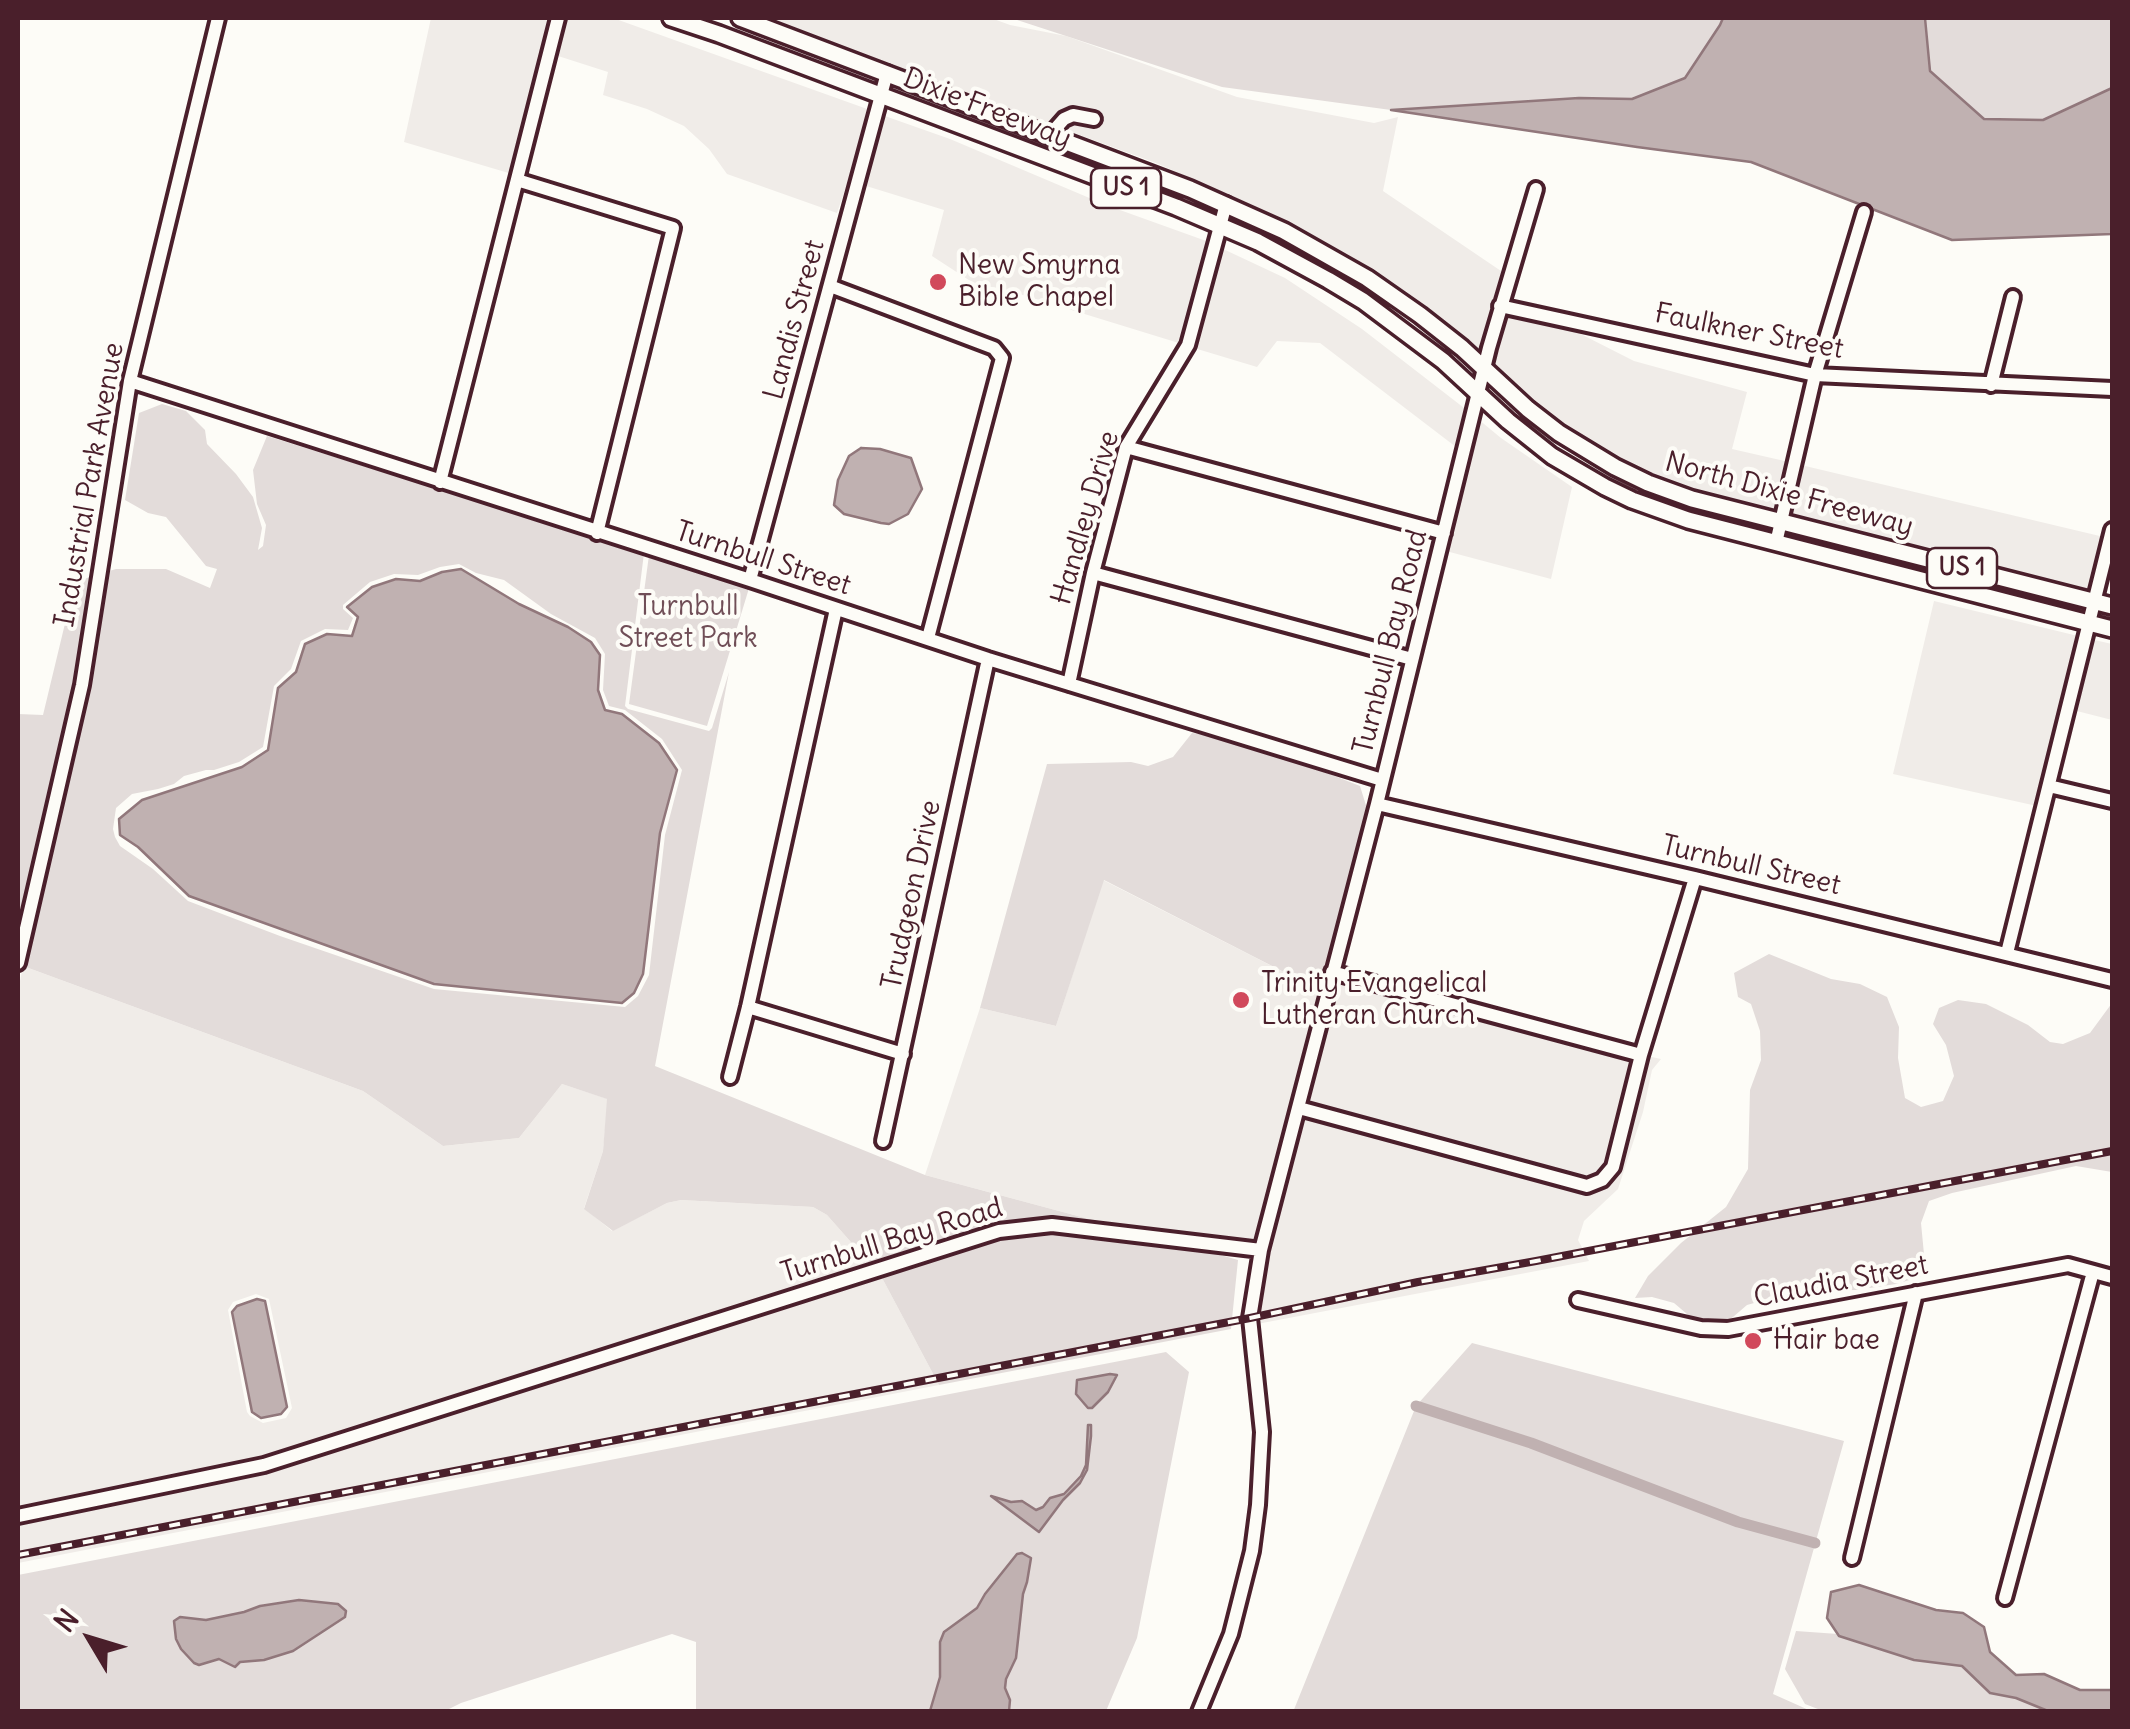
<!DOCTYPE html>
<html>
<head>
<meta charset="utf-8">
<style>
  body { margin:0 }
  #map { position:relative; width:2130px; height:1729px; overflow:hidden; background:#fdfcf7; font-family:Delius,sans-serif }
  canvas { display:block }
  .frame { position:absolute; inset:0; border:20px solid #4a1f2b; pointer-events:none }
  .north { position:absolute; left:40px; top:1589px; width:100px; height:100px; -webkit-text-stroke:8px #fdfcf7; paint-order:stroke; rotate:308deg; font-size:28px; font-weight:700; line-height:40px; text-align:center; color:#4a1f2b }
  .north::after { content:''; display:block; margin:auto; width:35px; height:45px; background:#4a1f2b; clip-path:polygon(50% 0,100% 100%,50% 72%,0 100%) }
</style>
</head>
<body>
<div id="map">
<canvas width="2130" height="1729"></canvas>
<div class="frame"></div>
<div class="north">N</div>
</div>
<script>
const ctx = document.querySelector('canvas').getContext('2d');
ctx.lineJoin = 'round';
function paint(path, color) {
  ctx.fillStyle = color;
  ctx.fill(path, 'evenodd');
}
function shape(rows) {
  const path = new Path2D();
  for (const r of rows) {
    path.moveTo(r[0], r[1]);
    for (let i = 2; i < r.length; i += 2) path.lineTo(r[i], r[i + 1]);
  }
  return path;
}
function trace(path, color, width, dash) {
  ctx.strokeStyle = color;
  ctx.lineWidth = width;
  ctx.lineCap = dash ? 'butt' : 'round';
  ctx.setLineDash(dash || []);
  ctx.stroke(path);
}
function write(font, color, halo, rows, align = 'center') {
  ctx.font = font + ' Delius,sans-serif';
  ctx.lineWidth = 8;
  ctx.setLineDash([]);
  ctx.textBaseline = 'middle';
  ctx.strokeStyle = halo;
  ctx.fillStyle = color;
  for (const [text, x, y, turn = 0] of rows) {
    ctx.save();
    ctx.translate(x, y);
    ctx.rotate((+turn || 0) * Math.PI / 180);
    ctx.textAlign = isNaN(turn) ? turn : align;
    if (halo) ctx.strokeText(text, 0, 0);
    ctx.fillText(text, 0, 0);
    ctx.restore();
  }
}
paint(shape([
  [431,18,551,18,543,51,539,51,527,114,512,174,404,142],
  [564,18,613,18,870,110,851,182,848,181,837,213,727,174,709,149,684,126,647,109,603,95,608,72,555,55],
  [760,18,991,18,1010,25,1066,36,1237,97,1374,123,1398,117,1383,191,1501,271,1502,278,1480,357,1444,326,1349,255,1252,205,1156,163],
  [882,115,950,139,1106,205,1209,242,1182,344,1000,288,978,286,932,256,944,210,863,185],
  [1221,248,1285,278,1362,329,1468,411,1439,526,1437,525,1456,447,1320,343,1277,341,1257,367,1194,348],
  [1505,313,1565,326,1634,361,1747,392,1732,449,1789,462,1777,515,1693,493,1650,477,1617,462,1555,423,1491,367],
  [1478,419,1501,438,1572,487,1551,579,1446,551],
  [1801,465,2104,537,2089,594,1789,518],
  [1934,601,2078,636,2037,806,1893,774],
  [2090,639,2112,644,2112,720,2073,710],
  [1103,880,1321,991,1293,1106,1256,1243,1115,1226,925,1175,980,1008,1056,1026],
  [23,966,363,1091,443,1146,519,1138,562,1084,608,1099,603,1151,584,1208,612,1231,667,1203,681,1200,813,1207,827,1215,872,1266,261,1459,18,1509,18,991],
  [256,1294,269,1299,292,1408,286,1418,263,1423,250,1416,247,1412,228,1310,233,1302],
  [1337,979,1634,1058,1607,1164,1598,1175,1586,1179,1307,1104],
  [1647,1056,1661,1059,1652,1070,1643,1112,1618,1189,1584,1221,1578,1240,1589,1261,1257,1324,1267,1251,1304,1115,1603,1188,1610,1184,1619,1169],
  [881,1276,939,1385,18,1563,18,1522,265,1471]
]), '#f0ece8');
paint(shape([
  [1011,18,1723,18,1720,25,1685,78,1632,100,1579,98,1391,110,1222,87],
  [1925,18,2112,18,2112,88,2043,120,1983,119,1930,71],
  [162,404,186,411,205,430,207,444,236,474,253,497,262,528,258,550,263,546,266,525,257,504,253,470,267,436,644,553,625,706,628,709,709,731,712,728,729,672,655,1066,925,1175,1115,1226,1051,1219,998,1226,872,1266,827,1215,813,1207,681,1200,667,1203,613,1231,584,1209,603,1151,607,1099,562,1084,519,1138,443,1146,363,1091,23,966,88,687,106,572,116,569,166,569,210,588,217,569,206,566,166,517,148,513,125,500,139,413],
  [459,564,476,573,504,580,551,614,595,638,605,654,603,690,609,706,625,710,662,739,682,770,665,835,649,975,638,996,625,1007,434,989,280,936,188,901,153,869,120,846,115,837,113,829,116,808,132,794,158,789,174,784,184,776,206,770,214,770,239,762,263,747,274,686,291,669,301,641,325,629,348,630,353,618,343,609,343,605,370,582,394,574,418,575,440,567],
  [649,555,750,585,707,726,629,704],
  [93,576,76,683,18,936,18,714,43,715,75,582],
  [1192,733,1222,737,1276,753,1360,786,1368,812,1321,991,1104,880,1056,1026,980,1008,1047,764,1131,762,1148,766,1173,757],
  [1769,954,1831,979,1860,984,1887,997,1899,1027,1898,1058,1905,1098,1921,1107,1943,1101,1954,1076,1946,1045,1933,1024,1939,1008,1958,1000,1986,1004,2028,1025,2050,1042,2063,1044,2090,1033,2112,1003,2112,1172,2076,1166,1952,1193,1929,1201,1921,1223,1926,1275,1896,1284,1856,1290,1797,1291,1747,1305,1726,1323,1694,1320,1674,1303,1652,1297,1635,1298,1648,1276,1681,1243,1726,1207,1748,1169,1750,1090,1761,1060,1760,1031,1751,1004,1738,997,1734,973],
  [1053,1230,1193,1247,1238,1260,1231,1329,939,1385,881,1276,1001,1237],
  [1472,1343,1844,1441,1773,1694,1811,1711,1293,1712,1416,1406],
  [1166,1352,1189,1372,1137,1638,1106,1711,696,1711,696,1642,672,1634,461,1703,445,1711,18,1712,18,1575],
  [1796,1631,1838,1634,1840,1636,1914,1660,1963,1666,1990,1693,2016,1698,2048,1711,1823,1711,1805,1704,1785,1669]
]), '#e3dcda');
const water = shape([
  [1723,18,1925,18,1930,71,1984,119,2043,120,2112,88,2112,234,1952,240,1751,162,1637,147,1391,110,1579,98,1632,99,1685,78,1720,25,1723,18],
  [861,448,880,449,911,458,922,489,908,514,889,524,881,523,844,514,834,505,838,480,849,456,861,448],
  [461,569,519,604,568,627,591,642,600,655,598,690,605,710,622,714,659,743,677,770,660,833,643,974,634,993,622,1003,434,984,189,896,138,847,120,835,119,819,142,800,242,767,268,750,278,688,296,672,305,644,327,634,352,636,358,617,347,607,372,587,396,579,420,581,442,572,461,569],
  [257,1299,265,1301,287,1407,281,1414,261,1418,252,1412,232,1312,237,1306,257,1299],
  [1110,1374,1117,1375,1108,1392,1092,1408,1088,1408,1076,1394,1077,1380,1110,1374],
  [1088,1425,1091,1425,1091,1436,1087,1470,1080,1483,1063,1500,1039,1532,991,1496,1011,1502,1022,1501,1036,1510,1043,1507,1050,1498,1064,1494,1081,1476,1086,1465,1088,1425],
  [1022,1553,1031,1558,1027,1582,1023,1594,1016,1658,1006,1679,1005,1688,1010,1700,1009,1711,930,1711,940,1677,940,1642,944,1632,977,1608,985,1594,1017,1554,1022,1553],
  [1859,1585,1936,1610,1963,1613,1984,1627,1990,1652,2016,1675,2044,1674,2080,1690,2112,1690,2112,1711,2048,1711,2016,1698,1990,1693,1962,1666,1914,1660,1839,1636,1827,1618,1831,1592,1859,1585],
  [299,1600,338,1604,346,1611,345,1617,293,1651,264,1660,240,1662,235,1667,219,1659,199,1665,194,1663,181,1649,176,1639,174,1621,180,1617,206,1620,244,1612,260,1606,299,1600]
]);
paint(water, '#c0b1b1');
trace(water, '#91777b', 2.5);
trace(shape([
  [1416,1406,1531,1443,1738,1522,1815,1543]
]), '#c0b1b1', 11);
const minor = shape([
  [1049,136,1064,119,1073,115,1094,119],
  [517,180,673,228,597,533],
  [830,286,994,348,1002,358,928,638],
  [1500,306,1815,375,2112,389],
  [130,381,750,580,988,659,1382,780],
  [1991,385,2013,297],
  [1126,447,1444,533],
  [440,482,558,18],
  [1776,543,1815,375,1864,212],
  [1093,573,1412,659],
  [750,580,887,73],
  [1069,684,1093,573,1126,447,1188,345,1226,204],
  [2049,786,2112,801],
  [1377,804,1695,878,2112,980],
  [2007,953,2112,530],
  [18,963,82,685,130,381,218,18],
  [1332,972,1641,1055],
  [748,1007,903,1054],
  [730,1077,748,1007,836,609],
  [1299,1108,1587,1186,1602,1180,1613,1167,1641,1055,1695,878],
  [883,1141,988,659],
  [1578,1300,1701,1328,1728,1329,2068,1265,2112,1277],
  [18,1516,264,1465,999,1231,1052,1225,1261,1250],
  [1852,1558,1916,1293],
  [2005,1598,2093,1272],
  [1199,1712,1231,1634,1252,1551,1258,1505,1262,1432,1250,1318,1261,1250,1377,804,1489,348,1536,189]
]);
const major = shape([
  [671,18,719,34,1176,207,1258,242,1328,280,1363,301,1443,361,1508,421,1552,456,1605,487,1632,500,1688,520,2112,629],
  [740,18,1190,189,1284,231,1367,278,1420,315,1462,348,1528,409,1559,433,1615,467,1648,483,1692,499,2112,606]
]);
trace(minor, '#4a1f2b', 20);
trace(major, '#4a1f2b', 22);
trace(minor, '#fdfcf7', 12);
trace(major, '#fdfcf7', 15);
const rail = shape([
  [18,1555,1250,1318,1418,1282,1536,1261,2112,1151]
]);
trace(rail, '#4a1f2b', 8);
trace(rail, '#fdfcf7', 4, [11]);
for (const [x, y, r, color] of [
  [938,282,10,"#d1495b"],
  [1241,1000,10,"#d1495b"],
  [1753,1341,10,"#d1495b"]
]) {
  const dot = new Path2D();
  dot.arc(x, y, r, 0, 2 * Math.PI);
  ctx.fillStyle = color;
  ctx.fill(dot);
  trace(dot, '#fdfcf7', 4);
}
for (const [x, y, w] of [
  [1126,188,70],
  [1962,568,70]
]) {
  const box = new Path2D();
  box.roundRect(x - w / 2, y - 20, w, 40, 8);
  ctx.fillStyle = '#fdfcf7';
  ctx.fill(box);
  trace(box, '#4a1f2b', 2.5);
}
write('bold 25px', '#4a1f2b', null, [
  ["US 1",1126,188],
  ["US 1",1962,568]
]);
write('28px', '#4a1f2b', '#fdfcf7', [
  ["Dixie Freeway",987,109,21],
  ["Landis Street",795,320,-75],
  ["Faulkner Street",1749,332,11],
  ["Industrial Park Avenue",90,485,-80],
  ["North Dixie Freeway",1789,495,15],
  ["Handley Drive",1086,518,-74],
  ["Turnbull Street",763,559,18],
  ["Turnbull Bay Road",1391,642,-76],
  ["Turnbull Street",1751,866,13],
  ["Trudgeon Drive",912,895,-78],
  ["Turnbull Bay Road",892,1241,-17],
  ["Claudia Street",1841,1282,-11]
]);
write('28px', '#4a1f2b', '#fdfcf7', [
  ["New Smyrna",958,266],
  ["Bible Chapel",958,298],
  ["Trinity Evangelical",1261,984],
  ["Lutheran Church",1261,1016],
  ["Hair bae",1773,1341]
], 'left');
write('28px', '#704e57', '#fdfcf7', [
  ["Turnbull",688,607],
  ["Street Park",688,639]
]);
</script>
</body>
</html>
